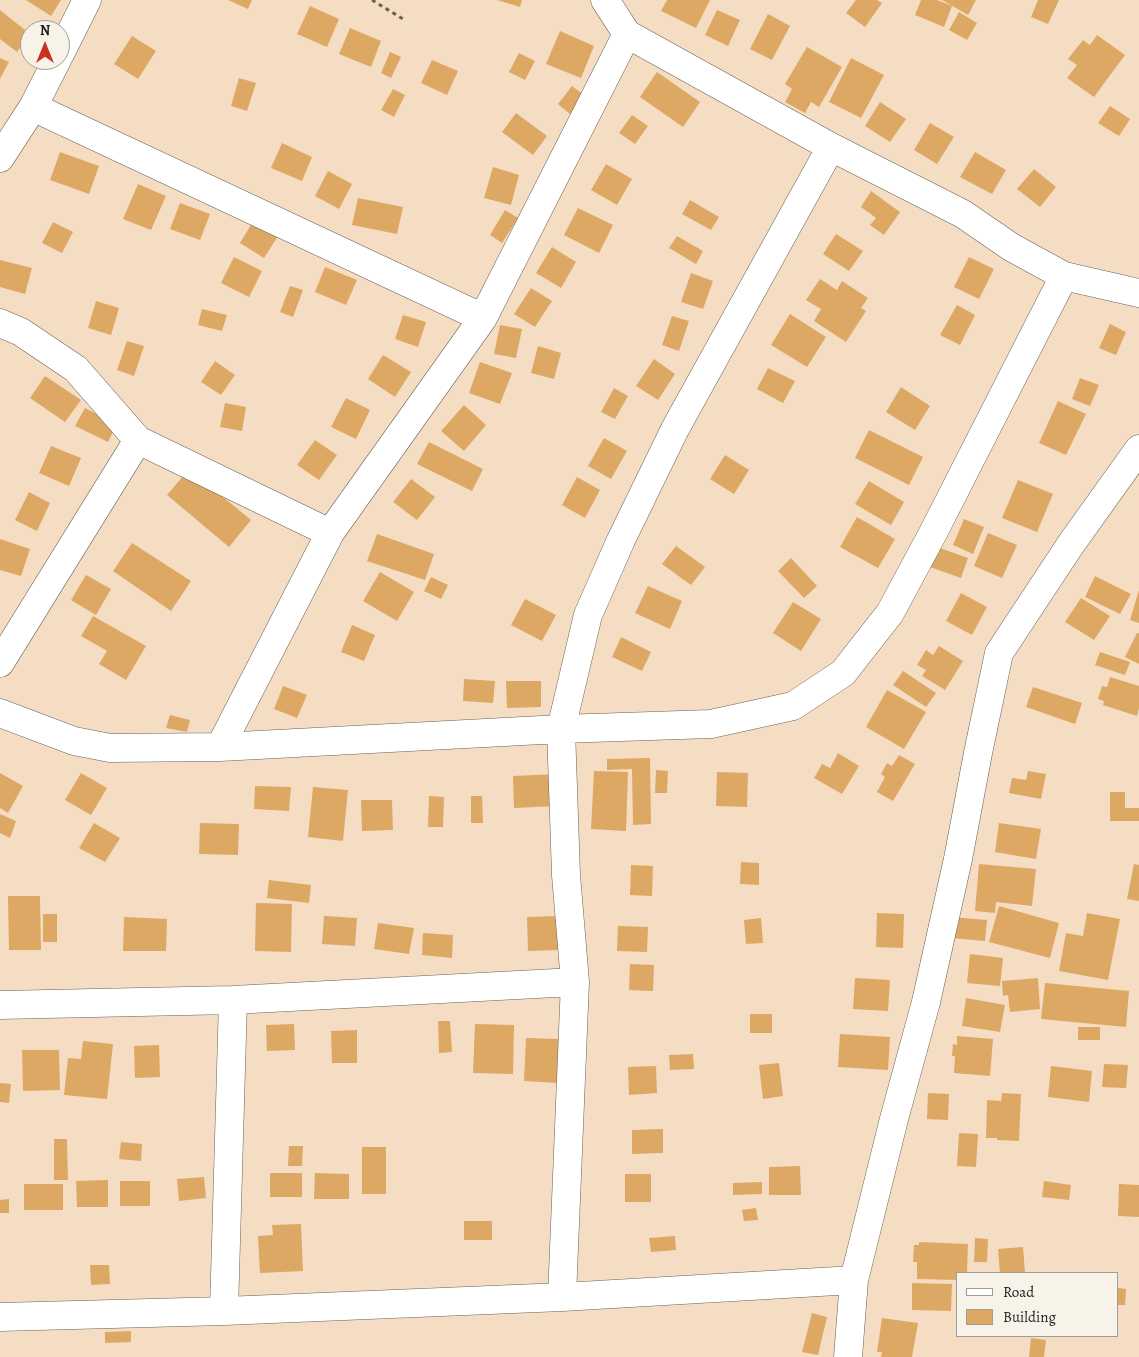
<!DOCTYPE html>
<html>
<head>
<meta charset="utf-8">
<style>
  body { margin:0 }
  #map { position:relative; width:1139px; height:1357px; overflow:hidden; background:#f5ddc3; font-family:Alegreya,serif }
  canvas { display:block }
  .legend { position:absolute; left:956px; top:1272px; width:162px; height:65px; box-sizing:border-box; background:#f7f3e8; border:1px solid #9f9d96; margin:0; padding:6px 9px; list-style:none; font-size:15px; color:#1c1c1c }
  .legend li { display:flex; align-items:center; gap:10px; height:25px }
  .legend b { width:25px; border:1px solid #9f9d96 }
  .north { position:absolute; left:20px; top:20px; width:50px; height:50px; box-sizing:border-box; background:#f7f3e8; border:1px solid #9f9d96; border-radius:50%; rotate:0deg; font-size:14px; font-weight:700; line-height:20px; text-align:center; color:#1c1c1c }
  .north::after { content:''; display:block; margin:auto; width:18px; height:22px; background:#c8321e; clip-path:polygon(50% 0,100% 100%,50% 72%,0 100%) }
</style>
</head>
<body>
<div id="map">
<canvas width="1139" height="1357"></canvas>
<ul class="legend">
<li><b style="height:6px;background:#fff"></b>Road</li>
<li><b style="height:14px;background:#dda864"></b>Building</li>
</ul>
<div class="north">N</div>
</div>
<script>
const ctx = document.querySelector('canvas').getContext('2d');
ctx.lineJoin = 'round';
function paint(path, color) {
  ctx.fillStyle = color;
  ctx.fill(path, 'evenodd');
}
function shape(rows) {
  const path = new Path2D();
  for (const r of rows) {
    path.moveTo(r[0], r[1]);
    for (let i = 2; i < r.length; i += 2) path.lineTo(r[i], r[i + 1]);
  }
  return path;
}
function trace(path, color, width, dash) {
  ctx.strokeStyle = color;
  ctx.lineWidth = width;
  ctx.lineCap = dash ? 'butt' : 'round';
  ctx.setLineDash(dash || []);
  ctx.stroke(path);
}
paint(shape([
  [26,0,61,0,51,16],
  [228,0,252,0,248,9],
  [497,0,522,0,520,7],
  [667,0,710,0,696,28,661,11],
  [856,0,877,0,882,3,865,27,846,13],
  [921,0,937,0,952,6,944,27,915,15],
  [942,0,976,0,968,15],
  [1038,0,1059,0,1048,24,1031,17],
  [310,6,339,19,327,47,297,34],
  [0,10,30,34,17,52,0,39],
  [717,10,740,20,728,46,705,35],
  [959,12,977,23,967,40,949,30],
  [768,14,790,26,772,60,750,49],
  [350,28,381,41,371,67,339,54],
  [560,31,594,46,581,78,546,64],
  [1097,35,1125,55,1094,97,1067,78,1077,65,1068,59,1083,40,1090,45],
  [132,36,156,51,138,79,114,64],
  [807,47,842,67,819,107,811,102,805,113,785,102,792,89,785,84],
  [390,52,401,57,391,78,381,73],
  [519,53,535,61,525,80,509,72],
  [0,58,9,62,0,79],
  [851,58,884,75,861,118,829,102],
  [432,60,458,71,447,95,421,83],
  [657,72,700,102,683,127,640,97],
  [239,78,256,83,247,111,231,106],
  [572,86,584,95,570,114,558,104],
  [393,89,405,95,394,117,381,110],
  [880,102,906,119,890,142,865,126],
  [1110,106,1130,119,1119,136,1098,123],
  [516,113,547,136,533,155,502,132],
  [632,115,648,126,635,144,619,133],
  [930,123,954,137,937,164,914,150],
  [282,143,312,157,302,181,271,168],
  [60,152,99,166,89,194,50,180],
  [975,152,1006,170,992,194,960,177],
  [606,164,632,179,617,205,591,190],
  [493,167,519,175,511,205,484,198],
  [1034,169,1056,187,1040,207,1017,189],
  [328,171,352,184,339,209,315,196],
  [138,184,166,196,151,230,123,219],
  [871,191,900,212,884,235,870,225,876,218,861,207],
  [358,198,403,207,397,234,352,225],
  [690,200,719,217,711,230,682,214],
  [180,203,210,214,200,240,170,229],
  [578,208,613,225,599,253,564,235],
  [505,210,518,218,502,243,490,235],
  [255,218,280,233,264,258,240,243],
  [53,222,73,232,62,253,42,243],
  [836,234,863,251,849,271,823,254],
  [677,236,703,251,696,264,669,248],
  [552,247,576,262,561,288,536,273],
  [234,257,262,271,249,297,221,283],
  [969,257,994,269,979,299,954,287],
  [0,260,32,268,25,294,0,287],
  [325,267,357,280,346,305,315,292],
  [691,273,713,281,703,309,681,302],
  [820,279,837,290,842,281,868,298,861,308,866,311,846,342,814,321,821,309,806,300],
  [290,286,303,290,293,317,280,312],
  [531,288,552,301,535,327,514,314],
  [96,301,119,308,111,335,88,328],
  [957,305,975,315,960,345,940,335],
  [202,309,227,315,222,331,198,325],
  [790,314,826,337,807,367,771,345],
  [403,315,426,322,418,347,395,339],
  [672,316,689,321,679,351,662,345],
  [1110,324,1126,332,1116,355,1099,348],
  [500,325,522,329,516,358,494,354],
  [127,341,144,346,134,376,117,370],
  [538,346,561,353,554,379,531,373],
  [383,355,411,372,395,397,368,379],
  [654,359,675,374,658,400,636,386],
  [215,361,235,375,221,395,201,382],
  [480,362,512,373,500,404,469,393],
  [768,368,795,381,783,403,757,389],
  [45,376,81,400,65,422,30,398],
  [1080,378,1099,385,1090,406,1072,399],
  [901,387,930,406,915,430,886,412],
  [614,388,628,396,615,419,601,412],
  [346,398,370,410,356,439,331,427],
  [1058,401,1086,414,1066,455,1039,443],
  [225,403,246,407,242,431,220,427],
  [464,405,486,425,464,451,441,431],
  [85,408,117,424,108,442,75,426],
  [869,430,923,457,909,485,855,458],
  [604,438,627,451,611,479,588,466],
  [315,440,337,455,319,480,297,465],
  [429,442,483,469,472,491,417,464],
  [51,446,81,458,69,486,39,473],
  [725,455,749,470,734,494,710,479],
  [189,469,251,520,229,547,167,495],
  [577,477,600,490,585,518,562,505],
  [411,479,435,497,417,520,393,502],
  [1018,480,1053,494,1037,532,1002,518],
  [869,481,904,502,891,525,855,504],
  [29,492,50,503,37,531,15,520],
  [857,517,895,539,878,568,840,547],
  [964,519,984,527,973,554,953,545],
  [988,533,1017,545,1002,578,974,566],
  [377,534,434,554,425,580,367,561],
  [0,539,30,549,21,576,0,570],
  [132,543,191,581,171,611,113,571],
  [676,546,705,567,691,585,662,564],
  [937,547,968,558,961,578,930,567],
  [791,558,817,586,804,598,778,571],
  [380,572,414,592,397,621,363,601],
  [86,575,111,589,96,615,71,600],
  [1095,576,1131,594,1120,614,1085,597],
  [431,577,448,585,441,599,424,591],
  [648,586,682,601,670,629,635,613],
  [1139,590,1139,623,1130,620],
  [961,593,987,607,972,635,946,621],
  [1081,598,1110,616,1094,640,1065,622],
  [525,599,556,615,542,641,511,625],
  [793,602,821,619,801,651,773,633],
  [93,616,146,646,126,680,99,664,107,651,81,636],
  [352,625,375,635,364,661,341,652],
  [1137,633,1139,633,1139,664,1125,657],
  [621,637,651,652,642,671,612,657],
  [939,646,963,661,945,690,922,676,926,670,917,665,926,650,933,655],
  [1100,652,1130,662,1125,675,1095,665],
  [903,671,936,693,926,707,893,685],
  [1110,677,1139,686,1139,708,1137,716,1103,705,1104,701,1098,699,1102,686,1107,687],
  [464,679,495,681,493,703,463,701],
  [506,681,541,681,541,707,507,708],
  [283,686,307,695,297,718,274,709],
  [1033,687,1082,703,1075,724,1026,707],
  [887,690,926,712,904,749,866,727],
  [170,715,190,720,187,732,166,728],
  [838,753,859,766,842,794,814,778,822,764,830,768],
  [899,755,915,764,893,801,877,792,885,777,881,774,887,763,892,766],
  [650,758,651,824,633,825,632,769,607,770,607,759],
  [656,770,668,771,667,793,655,793],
  [594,771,628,772,626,831,591,829],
  [1028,771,1046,774,1041,799,1009,793,1012,778,1026,780],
  [717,772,748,773,747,807,716,806],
  [0,773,23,786,8,813,0,808],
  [81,773,107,788,91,815,65,800],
  [556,774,558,806,514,808,513,776],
  [255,786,291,787,289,811,254,809],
  [313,787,348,790,343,841,308,837],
  [1110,792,1125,792,1125,808,1139,808,1139,821,1110,821],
  [429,796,444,797,443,827,428,827],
  [471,796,482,796,483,823,471,823],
  [361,800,392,800,393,830,362,831],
  [0,814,16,821,10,838,0,833],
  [94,823,120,838,105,862,79,848],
  [200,823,239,824,238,855,199,854],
  [999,823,1041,829,1036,859,995,852],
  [741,862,759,863,759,885,740,884],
  [979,864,1036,869,1032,906,996,902,995,913,975,911],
  [1134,864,1139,865,1139,901,1127,899],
  [631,865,653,866,652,896,630,895],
  [269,880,311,885,309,903,267,898],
  [8,896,40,896,41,950,9,950],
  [256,903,292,904,291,952,255,951],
  [999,906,1059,923,1050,958,989,942],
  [877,913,904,914,903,948,876,947],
  [1087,913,1120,919,1108,980,1059,971,1066,933,1083,936],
  [43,914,57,914,57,942,43,942],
  [324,916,357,918,355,946,322,944],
  [557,916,558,950,528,951,527,917],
  [124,917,167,919,166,951,123,951],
  [952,917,987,920,985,941,951,938],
  [761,918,763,943,746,944,744,920],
  [378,923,414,928,409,954,374,949],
  [618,926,648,927,647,952,617,951],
  [423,933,453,935,452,958,422,955],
  [970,954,1003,958,1000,986,967,983],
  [630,964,654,965,653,991,629,990],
  [855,978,890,980,888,1011,853,1009],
  [1038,978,1040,1009,1010,1012,1008,995,1003,996,1002,981],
  [1045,983,1129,991,1126,1027,1041,1019],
  [966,998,1005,1005,1000,1032,962,1026],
  [750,1014,772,1014,772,1033,750,1033],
  [438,1021,450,1021,452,1052,439,1053],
  [294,1024,295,1050,267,1051,266,1025],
  [475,1024,514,1025,513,1074,473,1073],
  [1078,1027,1100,1027,1100,1040,1078,1040],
  [357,1030,357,1063,332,1063,331,1031],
  [840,1034,890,1037,888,1070,838,1067],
  [957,1036,993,1039,990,1076,954,1073,955,1056,952,1056,953,1044,957,1045],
  [526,1038,559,1039,558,1083,524,1081],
  [83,1041,113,1044,107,1099,64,1095,68,1058,81,1059],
  [159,1045,160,1077,135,1078,134,1046],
  [22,1050,59,1050,60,1090,23,1091],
  [693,1054,694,1069,670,1070,669,1055],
  [779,1063,783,1096,763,1099,759,1065],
  [1104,1064,1128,1065,1126,1088,1102,1087],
  [656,1066,657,1093,629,1095,628,1067],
  [1051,1066,1092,1071,1089,1102,1048,1097],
  [0,1083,11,1084,9,1103,0,1102],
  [928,1093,949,1094,948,1120,927,1119],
  [1002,1093,1021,1094,1019,1141,997,1140,997,1138,986,1138,987,1100,1001,1101],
  [663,1129,663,1153,632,1154,632,1130],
  [959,1133,978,1134,976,1167,957,1166],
  [54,1139,67,1139,68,1180,54,1180],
  [121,1142,142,1144,141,1161,119,1159],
  [289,1146,303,1146,302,1166,288,1166],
  [362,1147,386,1147,386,1194,362,1194],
  [800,1166,801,1195,769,1195,769,1167],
  [270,1173,302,1173,302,1197,270,1197],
  [315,1173,349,1174,349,1199,314,1199],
  [625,1174,651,1174,651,1202,625,1202],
  [204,1177,206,1198,179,1201,177,1179],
  [108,1180,108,1207,77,1207,76,1181],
  [120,1181,150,1181,150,1206,120,1206],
  [1044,1181,1071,1185,1069,1200,1042,1197],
  [762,1182,762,1194,733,1195,733,1183],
  [24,1184,63,1184,63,1210,24,1210],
  [1119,1184,1139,1185,1139,1217,1118,1216],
  [9,1199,9,1213,0,1213,0,1200],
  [756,1208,758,1220,744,1221,742,1210],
  [464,1221,492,1221,492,1240,464,1240],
  [301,1224,303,1271,260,1273,258,1236,273,1235,272,1225],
  [675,1236,676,1250,651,1252,649,1238],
  [975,1238,988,1239,987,1262,974,1262],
  [919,1242,968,1244,967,1273,958,1273,958,1280,917,1279,917,1262,913,1262,914,1245,919,1245],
  [1023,1247,1025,1273,1000,1273,998,1249],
  [90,1265,109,1265,110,1284,91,1285],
  [912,1283,952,1284,951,1311,912,1310],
  [1118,1288,1126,1289,1125,1305,1118,1305],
  [812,1313,827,1317,818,1355,802,1352],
  [882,1318,918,1323,912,1357,881,1357,882,1352,877,1352],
  [131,1331,131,1342,105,1343,105,1332],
  [1031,1338,1046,1340,1044,1357,1029,1357]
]), '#dda864');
const minor = shape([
  [605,0,627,34],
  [60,54,87,0],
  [33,107,483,318],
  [0,158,33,107,57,60],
  [1064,276,1139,293],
  [0,323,21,332,76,369,138,440],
  [0,663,138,440,330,533],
  [0,713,74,741,110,748,220,747,330,533,483,318,627,34,831,147],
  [220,747,561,729,711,724,793,706,843,673,890,613,933,533,1064,276,1011,247,963,214,831,147,675,429,621,540,588,615,561,729,566,875,575,982],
  [0,1005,233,1000,575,982,562,1297],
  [224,1311,233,1000],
  [0,1317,224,1311,562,1297,854,1280],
  [848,1357,854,1280,894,1119,926,1002,958,859,978,753,999,653,1071,544,1139,449]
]);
trace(minor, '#686056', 29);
trace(shape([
  [372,0,403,19]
]), '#686056', 3, [4, 4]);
trace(minor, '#fff', 28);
</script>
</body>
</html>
